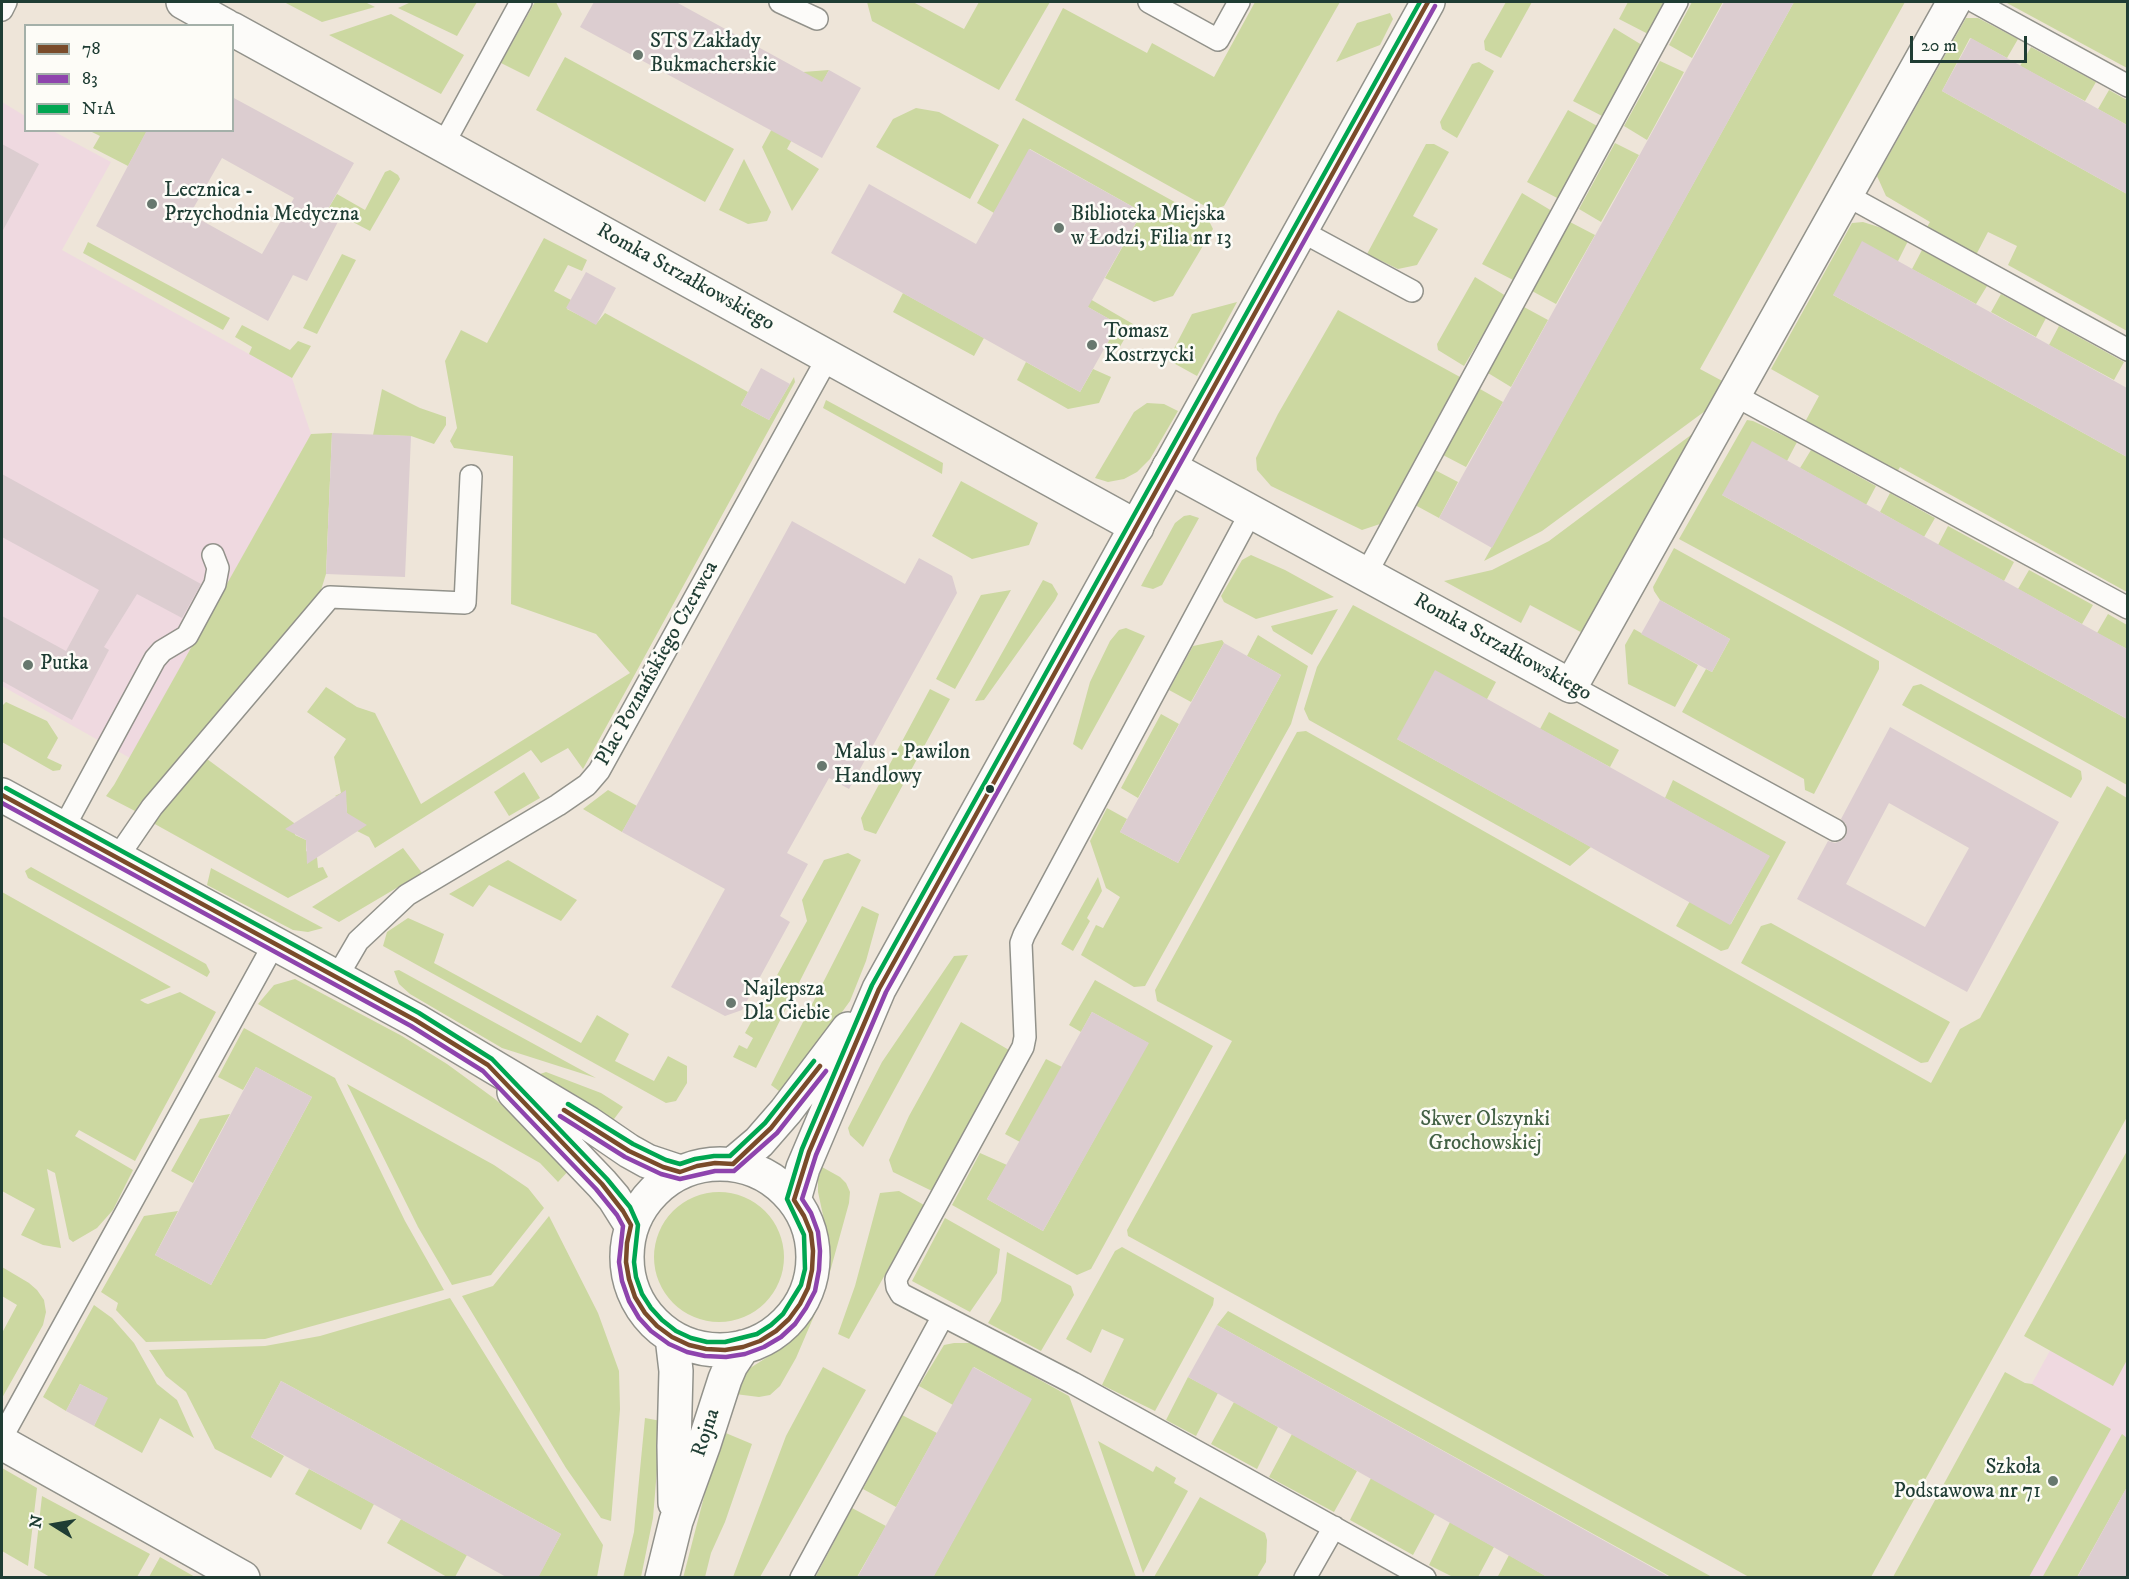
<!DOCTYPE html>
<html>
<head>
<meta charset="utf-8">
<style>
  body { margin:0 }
  #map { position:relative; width:2129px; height:1579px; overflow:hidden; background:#eee5d9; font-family:"IM FELL DW Pica",serif }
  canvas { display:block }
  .frame { position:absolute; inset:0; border:3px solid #1f3d34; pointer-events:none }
  .legend { position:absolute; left:24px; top:24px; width:210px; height:108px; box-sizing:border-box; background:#fdfcf7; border:2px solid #a4b0a9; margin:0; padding:8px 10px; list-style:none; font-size:18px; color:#1f3d34 }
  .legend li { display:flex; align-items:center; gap:12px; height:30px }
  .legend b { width:30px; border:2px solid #a4b0a9 }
  .north { position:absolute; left:24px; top:1495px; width:60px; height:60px; -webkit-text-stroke:4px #fdfcf7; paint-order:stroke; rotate:281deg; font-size:16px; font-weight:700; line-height:24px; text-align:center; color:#1f3d34 }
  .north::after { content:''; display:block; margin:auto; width:21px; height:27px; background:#1f3d34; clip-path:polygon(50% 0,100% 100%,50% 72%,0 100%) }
  .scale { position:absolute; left:1910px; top:36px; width:117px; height:27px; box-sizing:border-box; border:3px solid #1f3d34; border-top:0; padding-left:8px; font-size:18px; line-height:21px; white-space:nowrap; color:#1f3d34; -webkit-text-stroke:4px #fdfcf7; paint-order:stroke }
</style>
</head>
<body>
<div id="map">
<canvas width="2129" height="1579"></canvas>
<div class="frame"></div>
<ul class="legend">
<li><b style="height:8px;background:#7a4b2a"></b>78</li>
<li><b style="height:8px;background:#8e44ad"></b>83</li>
<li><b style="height:8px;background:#00a651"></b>N1A</li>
</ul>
<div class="north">N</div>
<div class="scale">20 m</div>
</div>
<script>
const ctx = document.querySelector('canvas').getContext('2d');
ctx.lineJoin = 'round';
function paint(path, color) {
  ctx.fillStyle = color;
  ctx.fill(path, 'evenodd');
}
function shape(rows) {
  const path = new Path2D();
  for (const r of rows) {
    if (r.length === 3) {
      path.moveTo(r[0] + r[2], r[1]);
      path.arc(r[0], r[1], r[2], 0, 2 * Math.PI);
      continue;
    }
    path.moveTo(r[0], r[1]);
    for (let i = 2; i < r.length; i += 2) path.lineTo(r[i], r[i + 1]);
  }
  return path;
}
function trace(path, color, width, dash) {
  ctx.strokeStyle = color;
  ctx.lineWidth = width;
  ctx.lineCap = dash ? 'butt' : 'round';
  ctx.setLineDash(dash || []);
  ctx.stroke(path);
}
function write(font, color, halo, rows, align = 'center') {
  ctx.font = font + ' "IM FELL DW Pica",serif';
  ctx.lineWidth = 5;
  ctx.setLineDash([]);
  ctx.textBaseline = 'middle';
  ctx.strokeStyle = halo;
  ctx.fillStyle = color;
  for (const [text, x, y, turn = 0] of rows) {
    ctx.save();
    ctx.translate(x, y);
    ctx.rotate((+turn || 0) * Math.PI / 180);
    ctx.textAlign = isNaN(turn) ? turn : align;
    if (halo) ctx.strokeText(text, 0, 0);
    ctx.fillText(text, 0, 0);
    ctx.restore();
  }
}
paint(shape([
  [2,102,25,116,26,130,53,131,111,162,62,250,292,378,311,434,130,758,2,686],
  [2127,1210,2127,1577,1925,1578,2041,1367]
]), '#efd9e0');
paint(shape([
  [284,2,365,2,375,7,322,22],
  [411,2,477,2,457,36,398,8],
  [535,2,556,2,562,14,529,77,501,63],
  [867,2,913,2,964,29,979,2,1050,2,999,90,872,21],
  [1255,2,1340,2,1224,206,1212,210,1015,100,1063,8,1147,53,1152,43,1214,77],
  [1506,2,1532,2,1501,58,1485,50,1484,41],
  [1628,2,1668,2,1650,35,1619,19],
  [1692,2,1723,2,1692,58,1669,45],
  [1794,2,1905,2,1700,369,1728,384,1716,403,1542,531,1484,561],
  [2008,2,2127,2,2127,68,2007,3],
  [1390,13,1393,19,1380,45,1336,62,1357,23],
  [391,14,464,55,441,94,329,35],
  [1966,18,1978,18,2018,39,2007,58,1970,38,1942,91,2127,194,2127,331,2008,265,2017,246,1988,232,1976,255,1927,227,1930,222,1886,196,1877,176],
  [1614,28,1642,45,1604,117,1573,101],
  [2031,47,2096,82,2085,101,2020,66],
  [565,57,734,149,705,202,536,110],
  [1660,61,1684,72,1647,140,1624,126],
  [1479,62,1494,71,1457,138,1442,129,1440,122,1472,64],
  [829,70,787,149,819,169,792,211,762,147,803,72],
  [2109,90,2127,100,2127,125,2098,109],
  [916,108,939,112,999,145,970,199,876,147,893,119],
  [1568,110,1599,127,1559,199,1527,182],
  [1023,118,1209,221,1213,229,1173,296,1154,302,1105,278,1142,212,1030,149,994,213,977,203],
  [90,131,147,131,128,166,93,148,100,136],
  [1615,143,1639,155,1601,222,1579,209],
  [1426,144,1434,144,1449,152,1413,216,1438,229,1417,265,1398,269,1367,254],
  [744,159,771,212,767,221,748,224,719,210],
  [390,170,398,175,400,179,370,231,328,209,337,194,365,210,385,172],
  [1522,193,1552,211,1515,281,1482,264],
  [1570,222,1595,235,1556,304,1532,291],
  [1863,222,1885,229,1908,241,1898,261,1833,295,2127,457,2127,592,1900,467,1897,472,1805,422,1819,396,1771,369,1852,223],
  [544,238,587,260,582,271,568,265,554,291,571,300,567,309,596,324,605,313,698,364,748,392,741,405,769,420,794,377,795,382,583,769,568,748,541,763,531,750,375,848,369,837,357,831,347,813,346,802,335,796,341,793,334,757,346,739,307,712,326,687,357,707,375,713,421,804,630,673,596,634,511,604,513,456,454,448,450,441,457,428,445,361,461,330,487,343],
  [88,242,230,318,223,330,83,253],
  [1922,250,1987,286,1976,304,1912,269],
  [342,254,356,260,317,334,303,328],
  [1475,277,1506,296,1464,366,1438,350,1437,344],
  [903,293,984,338,974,356,893,312],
  [2001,294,2046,318,2036,337,1991,312],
  [1090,299,1133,324,1118,350,1107,344,1118,324,1086,306],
  [1237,302,1197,376,1168,360,1192,314],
  [1524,307,1548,320,1511,387,1488,373],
  [1338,310,1460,377,1380,524,1362,530,1271,486,1257,470,1256,458,1278,414],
  [242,325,290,350,298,341,311,346,292,378,249,354,252,347,235,337],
  [2059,326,2124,362,2114,380,2049,345],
  [1026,362,1080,392,1093,369,1111,377,1099,403,1068,409,1017,380],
  [382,389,420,408,446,417,446,425,434,444,411,436,373,435],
  [1480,389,1503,402,1466,467,1443,455],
  [826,400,943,463,942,474,823,408],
  [1147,403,1164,404,1178,411,1150,459,1137,472,1124,479,1108,482,1095,478,1134,412],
  [1747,420,1753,421,1797,442,1787,461,1722,495,2127,719,2127,785,1844,628,1679,539],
  [1707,423,1590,637,1530,605,1521,623,1444,581,1492,570,1549,541],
  [332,433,326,574,321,590,135,811,106,796,114,785,311,434],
  [1811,450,1876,486,1866,505,1800,468],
  [1435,470,1458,482,1439,518,1415,505],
  [961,481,1038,523,1029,545,972,559,932,536],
  [1890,493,1935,518,1924,537,1880,512],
  [1190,515,1199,518,1162,585,1153,589,1141,586,1175,523,1184,516],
  [1948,526,2014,562,2004,581,1938,545],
  [1674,548,1879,661,1879,669,1814,794,1805,790,1804,779,1682,712,1706,669,1712,672,1730,639,1660,600,1654,591,1653,587],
  [1251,555,1285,570,1334,597,1256,619,1224,602,1221,596,1242,560],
  [2029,570,2093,605,2082,624,2018,589],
  [1043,580,1052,584,1058,594,1055,600,984,700,975,701],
  [1011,590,955,689,936,679,981,595],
  [1353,605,1496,682,1487,699,1397,739,1591,847,1570,866,1309,720,1304,709,1317,667],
  [1338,609,1312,655,1273,631,1271,626],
  [2108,614,2127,625,2127,649,2097,633],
  [1126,628,1145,636,1082,750,1073,744,1090,682,1110,641,1119,630],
  [1634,629,1698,665,1675,707,1628,684,1625,645],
  [1258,635,1308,666,1291,724,1145,986,1134,987,1081,955,1096,925,1103,928,1120,897,1106,888,1090,841,1107,808,1127,819,1120,832,1178,863,1281,675,1247,656],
  [1222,640,1224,643,1191,702,1169,690,1193,646],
  [1921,684,2081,771,2082,779,2071,798,1902,705,1913,686],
  [930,689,950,699,876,834,864,830,861,818],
  [6,702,47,721,58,738,47,758,62,765,60,770,53,771,2,742,2,706],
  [1549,712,1619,750,1610,767,1540,729],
  [1161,714,1179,724,1138,798,1121,788],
  [1306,731,1931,1083,1960,1029,1980,1018,2107,786,2127,798,2127,1117,1871,1577,1749,1577,1128,1236,1127,1230,1232,1041,1157,1001,1155,990,1297,732],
  [207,759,294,823,295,835,306,840,306,851,317,857,318,868,323,867,328,877,288,898,153,823,159,811],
  [524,772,540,798,509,816,494,792],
  [1673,780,1786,842,1728,949,1721,951,1676,926,1690,901,1731,924,1769,856,1665,798],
  [608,790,637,806,622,832,583,809],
  [403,848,422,873,339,922,312,907],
  [848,853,861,860,756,1068,733,1057,739,1045,747,1049,753,1038,745,1033,807,921,802,900,824,860],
  [508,860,577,900,561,921,489,885,473,907,449,894],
  [31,867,206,964,210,972,207,977,28,878,25,871],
  [211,868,323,928,308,932,293,930,207,885],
  [1098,877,1102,891,1087,918,1090,921,1073,951,1061,944],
  [2,892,171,987,140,1000,145,1003,148,1004,180,992,216,1012,135,1161,79,1130,75,1136,133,1170,113,1210,97,1228,73,1242,69,1239,55,1173,47,1169,61,1248,43,1245,21,1235,35,1209,2,1191],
  [862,906,879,914,866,961,850,1001,783,1094,771,1085],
  [408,918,444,934,434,963,581,1043,597,1015,629,1034,615,1061,654,1081,668,1056,687,1066,687,1083,676,1101,666,1103,383,946,387,932],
  [1771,923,1950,1022,1928,1062,1921,1063,1741,963,1761,926],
  [968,955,863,1147,850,1135,848,1128,882,1062,954,956],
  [399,970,501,1026,596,1078,502,1048,410,994,399,984,394,971],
  [295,979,402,1036,447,1064,495,1099,571,1168,558,1182,540,1163,258,1004,274,985],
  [1095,980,1213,1046,1091,1269,1077,1275,952,1205,980,1153,1007,1165,987,1199,1043,1231,1148,1043,1092,1012,1081,1032,1069,1025],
  [961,1022,1009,1050,932,1191,893,1172,889,1160,909,1116],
  [244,1028,335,1078,405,1221,444,1290,265,1339,146,1342,116,1310,118,1303,101,1292,144,1216,178,1211,155,1255,211,1285,312,1097,256,1067,243,1090,218,1077],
  [1046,1059,1062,1067,1020,1142,1005,1134],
  [546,1072,601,1093,623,1107,611,1123,540,1074],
  [347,1084,494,1165,528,1188,544,1208,491,1275,452,1285,418,1227],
  [230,1114,193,1183,171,1171,200,1119],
  [2127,1151,2127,1360,2113,1386,2024,1336],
  [822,1167,840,1177,846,1183,850,1192,849,1203,828,1279,829,1243,818,1192,818,1179],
  [899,1191,924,1205,849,1339,838,1334,855,1286,880,1193],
  [719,1257,65],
  [549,1216,598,1313,619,1371,620,1409,611,1521,601,1518,566,1468,462,1296,493,1286],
  [945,1218,1000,1249,997,1273,970,1312,912,1281],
  [1122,1247,1214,1298,1213,1305,1155,1411,1102,1385,1124,1339,1102,1329,1091,1353,1066,1339,1115,1251],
  [1007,1252,1071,1286,1074,1295,1041,1351,988,1323,1001,1301],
  [2,1267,29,1283,37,1290,44,1300,46,1312,43,1325,2,1398,2,1333,17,1305,2,1296],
  [450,1298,603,1545,597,1577,538,1577,561,1534,281,1381,251,1437,284,1456,271,1478,215,1449,186,1392,166,1376,149,1350,265,1346,320,1336],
  [94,1305,112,1318,134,1343,157,1384,177,1400,194,1438,160,1418,142,1453,94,1426,107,1398,80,1384,66,1411,43,1397],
  [817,1309,796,1358,780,1386,770,1395,759,1397,735,1394,739,1382,747,1370,788,1344,802,1331],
  [1228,1311,1712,1577,1671,1577,1217,1325],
  [954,1343,973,1343,1069,1396,1136,1577,933,1577,1031,1399,974,1367,953,1405,919,1386,944,1345],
  [823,1367,866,1390,760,1577,733,1577,786,1436],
  [2005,1372,2025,1383,2032,1384,2111,1429,2029,1577,1893,1577],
  [1188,1377,1218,1393,1196,1436,1166,1420],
  [1234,1402,1278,1427,1257,1469,1211,1444],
  [902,1415,937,1433,896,1507,863,1489],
  [645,1418,661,1421,653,1518,641,1577,623,1578,634,1532],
  [721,1431,752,1444,725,1522,711,1553,705,1577,683,1578],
  [1292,1434,1357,1471,1334,1512,1269,1477],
  [2122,1434,2127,1438,2127,1487,2077,1577,2042,1578],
  [1098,1441,1153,1472,1156,1466,1176,1478,1174,1483,1188,1491,1143,1573],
  [2,1468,37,1488,28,1566,2,1551],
  [309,1469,374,1504,361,1530,295,1494],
  [1371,1478,1435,1514,1413,1555,1350,1520],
  [42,1496,150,1554,137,1577,50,1577,34,1568],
  [1200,1497,1265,1533,1267,1540,1266,1562,1257,1577,1154,1577],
  [852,1508,886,1526,857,1577,815,1578],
  [401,1519,467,1555,455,1577,447,1577,387,1543],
  [1450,1522,1494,1547,1478,1577,1453,1577,1429,1565],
  [1509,1555,1549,1578,1497,1578],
  [160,1557,195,1577,149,1577]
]), '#ccd8a1');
paint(shape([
  [594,2,676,2,822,82,829,70,861,88,822,158,580,27],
  [1724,2,1794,2,1492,548,1439,518],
  [1971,38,2127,125,2127,194,1942,91],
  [232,97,354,163,328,209,341,216,307,281,293,275,268,321,96,226,147,130,232,130],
  [222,158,294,198,262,254,190,214],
  [2,144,39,164,2,232],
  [1029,149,1142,212,1088,307,1118,324,1080,392,831,253,869,184,976,244],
  [1862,241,2127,388,2127,457,1833,295],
  [586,272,616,288,596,325,566,308],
  [761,368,790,384,769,420,741,405],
  [332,433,411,436,405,577,326,574],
  [1752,441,2127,649,2127,719,1722,495],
  [2,474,201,584,182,618,137,594,104,647,109,650,72,720,2,681,2,616,66,651,99,590,2,537],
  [792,521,905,584,919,558,952,576,957,593,849,789,829,778,787,853,808,864,780,916,790,922,742,1010,725,1016,671,987,725,889,622,832],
  [1660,600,1730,639,1712,672,1641,634],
  [1224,643,1281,675,1178,863,1120,832],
  [1435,670,1770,856,1730,925,1397,739],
  [1890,727,2059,822,1967,992,1797,899,1828,841,1835,843,1841,841,1846,836,1846,824,1841,819],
  [1889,803,1969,848,1925,927,1846,884],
  [346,790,347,813,367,825,307,864,306,840,285,829],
  [1092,1012,1149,1043,1043,1231,987,1199],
  [256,1067,312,1097,211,1285,155,1255],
  [1217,1325,1671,1578,1549,1578,1278,1427,1188,1377],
  [973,1367,1032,1399,933,1578,857,1578],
  [281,1381,561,1534,538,1578,508,1578,251,1437],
  [80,1384,108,1398,94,1426,66,1411],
  [2127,1487,2127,1578,2077,1578]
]), '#dccdd0');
const lane = shape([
  [780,2,817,19],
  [1149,2,1218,40,1239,2],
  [1975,2,2128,86],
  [2,10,6,2],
  [443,145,521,2],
  [1846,195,2128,350],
  [1301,231,1412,291],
  [1734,395,2128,608],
  [1251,512,1024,935,1021,943,1025,1037,1023,1047,896,1279,897,1287,901,1294,1073,1383,1425,1578],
  [1366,574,1677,2],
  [1571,686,1835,830],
  [63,829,155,659,162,651,187,636,215,584,218,568,213,555],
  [117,858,152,807,330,597,465,603,471,476],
  [337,977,358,941,407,895,558,805,587,785,599,771,828,357],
  [2,1437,274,944],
  [801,1578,943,1316],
  [1305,1578,1334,1527]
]);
const street = shape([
  [183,2,226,26],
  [232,29,1137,527],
  [1169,467,1571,686,1954,2],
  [2,1443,243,1578]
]);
const secondary = shape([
  [2,795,415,1020,588,1123,629,1151,647,1161,680,1172],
  [514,1092,602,1184,614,1198,631,1225],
  [720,1257,93],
  [733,1164,759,1142,786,1111,848,1029],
  [794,1200,803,1168,879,989,1428,2],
  [672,1337,676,1371,674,1446,675,1503],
  [662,1578,676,1521,704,1444,725,1379,731,1365,743,1347]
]);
trace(lane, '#92928b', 24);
trace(street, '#92928b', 36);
trace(secondary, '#92928b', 36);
trace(lane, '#fcfbf9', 21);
trace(street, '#fcfbf9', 33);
trace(secondary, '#fcfbf9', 33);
trace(shape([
  [2,795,415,1020,488,1065,602,1184,623,1211,631,1225,627,1243,626,1262,629,1279,635,1297,645,1313,657,1326,672,1337,689,1345,706,1349,725,1350,743,1347,760,1341,776,1331,789,1319,800,1304,808,1288,812,1270,813,1251,811,1233,804,1216,794,1200,809,1152,879,989,1428,2],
  [564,1110,629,1151,663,1167,680,1172,697,1166,715,1163,733,1164,771,1128,820,1066]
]), '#7a4b2a', 4.5);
trace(shape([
  [2,803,411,1026,483,1071,596,1189,617,1215,623,1226,619,1262,622,1281,629,1301,639,1318,651,1331,669,1344,687,1352,705,1356,726,1357,745,1354,764,1347,781,1337,795,1324,806,1308,815,1291,819,1270,820,1251,818,1232,811,1213,802,1199,816,1155,886,992,1435,6],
  [560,1116,625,1157,661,1174,680,1179,715,1171,734,1171,777,1133,826,1071]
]), '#8e44ad', 4.5);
trace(shape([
  [6,788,419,1013,492,1059,607,1179,630,1207,638,1225,634,1262,636,1277,642,1294,651,1308,662,1320,676,1331,691,1338,707,1342,725,1342,757,1334,771,1325,783,1314,801,1285,805,1269,804,1235,787,1199,802,1149,872,985,1420,2],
  [568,1104,633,1144,666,1160,680,1164,695,1159,714,1156,730,1156,765,1123,814,1061]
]), '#00a651', 4.5);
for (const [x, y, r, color] of [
  [638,55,6,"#67786e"],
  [152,204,6,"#67786e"],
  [1059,228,6,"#67786e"],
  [1092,345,6,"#67786e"],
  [28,665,6,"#67786e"],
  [822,766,6,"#67786e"],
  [990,789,5,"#1f3d34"],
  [731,1003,6,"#67786e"],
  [2053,1481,6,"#67786e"]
]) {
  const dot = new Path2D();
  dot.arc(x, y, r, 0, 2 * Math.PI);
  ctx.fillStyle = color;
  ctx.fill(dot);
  trace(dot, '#fdfcf7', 2);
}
write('21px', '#1f3d34', '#fdfcf7', [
  ["STS Zakłady",650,43],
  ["Bukmacherskie",650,67],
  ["Lecznica -",164,192],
  ["Przychodnia Medyczna",164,216],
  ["Biblioteka Miejska",1071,216],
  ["w Łodzi, Filia nr 13",1071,240],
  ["Tomasz",1104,333],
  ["Kostrzycki",1104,357],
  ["Putka",40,665],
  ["Malus - Pawilon",834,754],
  ["Handlowy",834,778],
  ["Najlepsza",743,991],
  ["Dla Ciebie",743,1015],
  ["Szkoła",2041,1469,"right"],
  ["Podstawowa nr 71",2041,1493,"right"]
], 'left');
write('21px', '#1f3d34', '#fdfcf7', [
  ["Romka Strzałkowskiego",685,278,29],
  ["Romka Strzałkowskiego",1502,648,29],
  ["Plac Poznańskiego Czerwca",658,664,-61],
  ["Rojna",707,1433,-72]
]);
write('21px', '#436144', '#fdfcf7', [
  ["Skwer Olszynki",1485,1121],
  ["Grochowskiej",1485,1145]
]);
</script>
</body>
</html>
